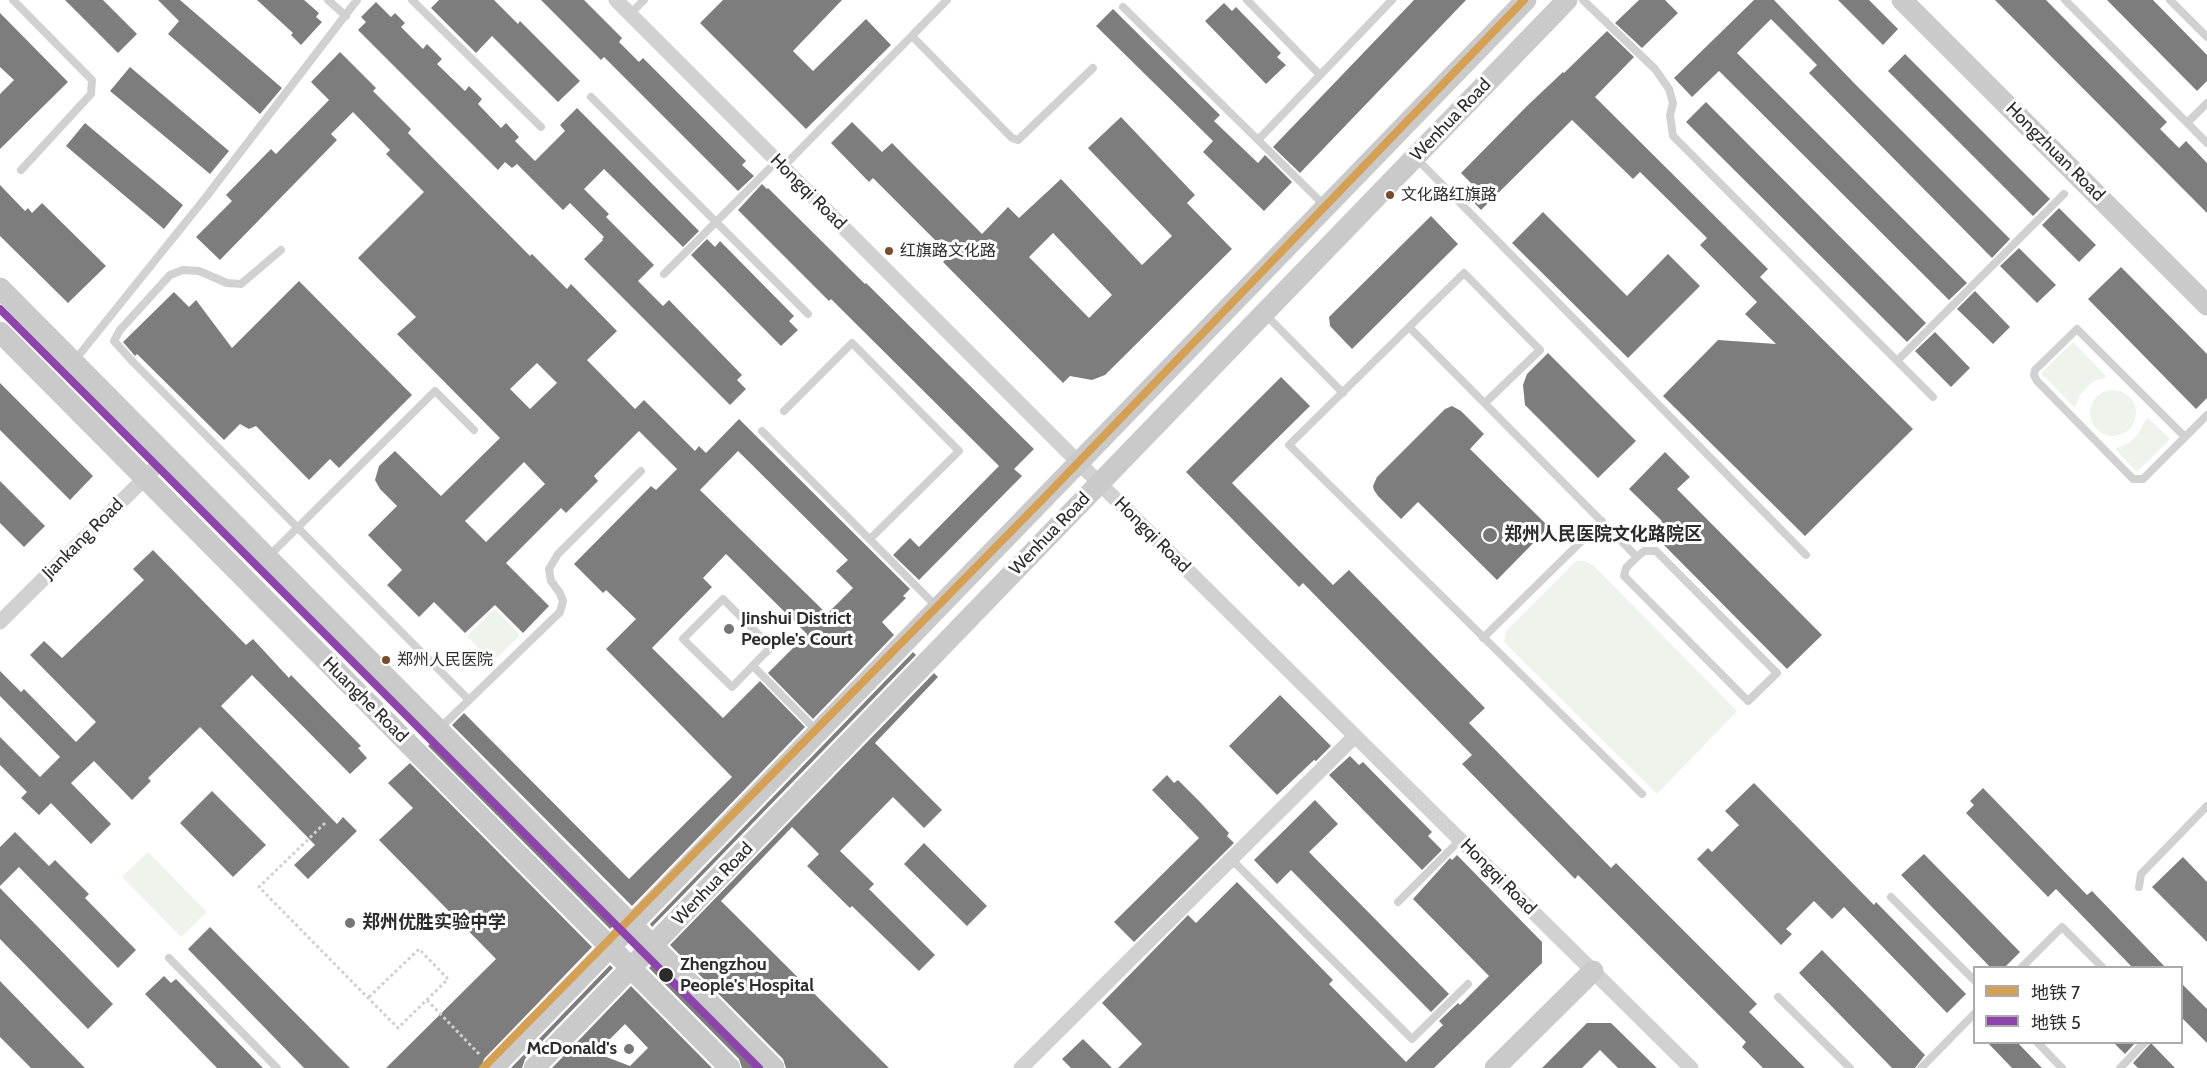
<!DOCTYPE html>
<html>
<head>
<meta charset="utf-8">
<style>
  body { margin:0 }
  #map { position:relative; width:2207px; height:1068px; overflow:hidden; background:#fff; font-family:Cabin,"Noto Sans SC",sans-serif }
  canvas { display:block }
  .legend { position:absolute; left:1973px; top:966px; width:210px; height:78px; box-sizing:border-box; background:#fff; border:2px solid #ababab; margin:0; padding:8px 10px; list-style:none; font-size:18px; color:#2c2c2c }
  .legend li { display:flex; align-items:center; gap:12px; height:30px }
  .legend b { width:30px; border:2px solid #ababab }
</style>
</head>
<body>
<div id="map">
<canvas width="2207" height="1068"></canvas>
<ul class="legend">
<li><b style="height:8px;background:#d6a053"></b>地铁 7</li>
<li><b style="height:8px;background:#8e44ad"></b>地铁 5</li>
</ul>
</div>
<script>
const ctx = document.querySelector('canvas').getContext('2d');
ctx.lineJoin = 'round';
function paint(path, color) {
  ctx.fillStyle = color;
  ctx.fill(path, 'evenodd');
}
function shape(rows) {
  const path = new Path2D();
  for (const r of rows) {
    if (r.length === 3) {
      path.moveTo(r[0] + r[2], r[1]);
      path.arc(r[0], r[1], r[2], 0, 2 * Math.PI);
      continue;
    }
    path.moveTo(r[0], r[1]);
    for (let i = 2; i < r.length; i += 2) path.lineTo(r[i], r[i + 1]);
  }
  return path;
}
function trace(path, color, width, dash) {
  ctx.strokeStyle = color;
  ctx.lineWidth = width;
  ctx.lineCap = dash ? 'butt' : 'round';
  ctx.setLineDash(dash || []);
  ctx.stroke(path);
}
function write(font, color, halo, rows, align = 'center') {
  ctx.font = font + ' Cabin,"Noto Sans SC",sans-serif';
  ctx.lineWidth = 6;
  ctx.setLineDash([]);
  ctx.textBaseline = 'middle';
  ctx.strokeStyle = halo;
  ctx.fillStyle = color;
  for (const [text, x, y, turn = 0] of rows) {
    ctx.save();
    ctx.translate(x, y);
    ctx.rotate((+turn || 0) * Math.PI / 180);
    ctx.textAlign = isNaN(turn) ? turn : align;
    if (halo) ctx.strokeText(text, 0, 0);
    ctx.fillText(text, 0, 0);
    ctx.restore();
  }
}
paint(shape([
  [2073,342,2107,377,2094,381,2087,387,2080,395,2075,408,2041,373],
  [2113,413,23],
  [2147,417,2170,439,2137,472,2115,449,2130,442,2138,434],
  [1576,561,1585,561,1594,566,1737,711,1657,794,1504,642,1506,631],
  [495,609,520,635,498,657,493,659,488,658,467,636],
  [148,852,207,912,181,937,122,877]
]), '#eef3eb');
paint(shape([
  [65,0,103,0,137,34,118,53],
  [158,0,180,0,282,88,260,114,168,34,179,21],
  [257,0,304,0,319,13,316,17,322,22,301,45,291,35,293,33],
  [439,0,494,0,518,24,520,21,580,81,558,102,492,36,476,53,431,8],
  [541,0,584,0,622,38,619,42,639,62,643,58,746,161,742,165,754,176,738,191,604,57,601,60],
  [723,0,842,0,793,51,813,71,866,19,891,45,806,129,700,23],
  [1414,0,1466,0,1300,173,1273,147],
  [1639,0,1665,0,1678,13,1642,48,1615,23],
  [1754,0,1774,0,1855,84,2010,239,1992,258,1809,73,1817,65,1771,19,1737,53,1967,283,1949,300,1719,71,1692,97,1674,78],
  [1838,0,1869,0,1898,29,1883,45],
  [1995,0,2046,0,2147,102,2167,122,2160,129,2179,148,2186,141,2207,163,2207,213],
  [2107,0,2153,0,2207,55,2207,81,2197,91],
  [376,2,391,17,395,13,405,23,401,27,423,49,427,44,442,59,437,64,465,91,469,86,482,99,478,104,501,128,506,123,519,137,515,141,535,161,565,131,560,125,577,108,699,231,683,247,604,169,584,189,609,214,606,217,654,265,638,281,663,306,669,300,742,375,737,380,746,389,730,405,584,259,603,240,602,239,604,237,570,203,563,210,517,164,512,168,505,162,498,170,358,30,366,22,361,17],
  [1224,3,1232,11,1236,7,1281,53,1277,57,1286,65,1266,84,1205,21],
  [1113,9,1220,115,1214,121,1258,163,1265,155,1292,182,1264,211,1203,152,1213,141,1096,26],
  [0,13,68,82,0,149,0,94,14,80,0,67],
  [1607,31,1634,57,1595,97,1768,269,1760,277,1913,429,1805,536,1663,396,1718,340,1776,344,1745,314,1757,302,1700,245,1707,238,1640,172,1633,179,1572,120,1481,210,1466,194,1474,186,1461,173,1527,106,1563,72,1564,73],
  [340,52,376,88,373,91,411,129,408,133,530,256,532,254,567,289,571,284,617,331,587,360,635,409,644,400,695,451,699,446,706,453,739,419,910,589,903,596,906,598,882,622,894,635,813,719,768,673,807,634,726,554,703,578,712,587,652,648,723,718,760,681,805,727,632,906,452,725,464,713,629,879,732,777,606,649,636,619,606,590,603,593,574,564,651,486,656,490,677,469,639,431,594,476,598,481,566,513,561,508,506,563,549,606,523,633,495,605,465,633,434,602,419,617,387,585,402,570,368,535,397,506,380,489,375,480,379,466,395,451,441,496,500,438,397,334,416,317,358,258,424,192,386,154,390,150,353,112,331,134,337,140,220,260,196,237,232,201,226,195,271,149,276,154,329,100,311,82],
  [537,363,557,383,530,409,510,389],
  [738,451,848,560,836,571,853,588,827,614,700,490],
  [524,462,545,484,486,542,465,521],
  [1905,54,2050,199,2033,216,1888,71],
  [130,67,229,151,210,174,110,91],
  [1706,102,1926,323,1907,342,1686,122],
  [1121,117,1195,195,1187,203,1232,249,1105,375,1092,380,1070,376,1063,383,943,262,950,255,873,178,869,182,831,143,852,122,882,152,892,143,982,234,1008,207,1019,218,1061,179,1142,265,1172,236,1088,148],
  [1053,233,1112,295,1089,318,1029,257],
  [85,123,183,205,164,229,66,146],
  [762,184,767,189,768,188,865,284,866,283,1034,449,1014,469,1022,476,919,580,893,555,910,538,919,547,999,466,831,299,829,301,738,210],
  [0,185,25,211,28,208,32,213,42,203,106,266,68,303,0,236],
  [2059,208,2096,245,2079,262,2042,225],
  [1543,212,1627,296,1668,254,1700,286,1628,358,1512,243],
  [1431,216,1458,244,1352,349,1330,326,1329,317],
  [707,239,715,247,720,241,794,316,789,321,798,330,781,346,691,255],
  [2019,248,2056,285,2037,303,2000,266],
  [2121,267,2207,354,2207,398,2196,409,2088,299],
  [299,281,412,395,339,468,330,459,309,480,256,426,249,429,240,424,224,440,137,354,135,356,123,342,174,292,189,307,196,300,232,348],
  [1975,291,2010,327,1993,344,1957,309],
  [1935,332,1970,368,1951,387,1915,351],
  [1548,353,1636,441,1598,478,1525,405,1523,385,1527,374],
  [1281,377,1310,406,1232,483,1333,585,1349,570,1485,708,1469,723,1611,868,1616,863,1757,1004,1749,1012,1805,1068,1763,1068,1742,1047,1746,1042,1578,875,1575,879,1462,764,1472,755,1303,583,1299,587,1186,472],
  [0,383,93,476,70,500,0,430],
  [1452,406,1461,411,1484,434,1470,449,1549,527,1497,580,1418,502,1401,519,1378,496,1374,490,1373,486,1377,477,1445,409],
  [1665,452,1690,477,1677,489,1822,635,1787,669,1651,532,1662,521,1629,489],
  [0,481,45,526,24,547,0,523],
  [153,550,246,645,253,639,289,678,291,675,361,746,358,748,367,758,350,774,252,675,221,706,337,824,343,817,357,831,308,879,294,865,315,845,200,727,148,778,151,781,132,800,94,761,71,783,111,824,91,844,51,803,39,815,21,798,27,792,0,765,0,737,40,777,60,757,0,696,0,671,21,692,24,689,76,742,96,722,30,655,44,641,62,658,144,580,133,569],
  [913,652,916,655,652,927,650,924],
  [934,673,938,677,875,743,942,810,924,828,893,797,840,851,874,884,869,889,935,955,919,971,852,906,850,908,807,866,819,854,792,827,721,901,889,1068,786,1068,783,1059,670,945],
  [1280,695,1331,746,1316,761,1314,760,1277,795,1229,746],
  [432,742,614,925,610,929,428,746],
  [1350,756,1359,765,1363,762,1432,832,1428,836,1442,850,1422,870,1329,775],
  [410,763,592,947,484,1059,481,1068,386,1068,496,959,379,840,413,808,388,783],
  [1167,775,1174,783,1178,780,1200,802,1229,833,1227,836,1234,843,1134,942,1114,922,1199,838,1152,790],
  [1754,783,1874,905,1876,902,1966,994,1947,1013,1844,907,1832,919,1814,901,1786,929,1792,934,1781,945,1697,859,1708,848,1712,852,1739,825,1725,811],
  [1983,788,2087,895,2092,891,2166,968,2133,968,2056,889,2048,897,1966,813,1974,805,1970,801],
  [212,791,266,845,233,877,180,823],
  [1315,800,1338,824,1309,852,1449,994,1431,1012,1291,870,1277,884,1254,860],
  [15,832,49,866,55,860,89,894,85,898,136,950,118,968,19,867,0,886,0,847],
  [924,843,987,906,967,926,904,864],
  [1924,854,2020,952,2004,968,1991,968,1901,875],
  [1457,855,1542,942,1542,963,1434,1068,1118,1068,1142,1044,1102,1003,1188,915,1196,923,1237,882,1333,980,1329,984,1406,1062,1443,1025,1439,1021,1458,1003,1460,1005,1489,976,1413,899,1450,858,1452,860],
  [2183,857,2207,882,2207,942,2152,887],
  [0,888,113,1004,88,1029,0,939],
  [210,927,331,1049,350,1068,304,1068,188,949],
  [1822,950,1925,1055,1915,1068,1892,1068,1799,973],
  [653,964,756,1068,742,1068,739,1059,649,968],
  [610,965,613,968,525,1059,522,1068,511,1068],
  [164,976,171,983,176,979,263,1068,217,1068,145,994],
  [0,981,39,1021,85,1068,31,1068,0,1037],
  [2181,983,2207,1009,2207,1043,2181,1017],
  [631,986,712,1068,552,1068],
  [625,1024,648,1048,630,1066,596,1053],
  [1587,1023,1611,1023,1657,1068,1618,1068,1600,1050,1582,1068,1542,1068],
  [1083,1039,1112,1068,1071,1068,1062,1059],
  [1987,1042,2017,1042,2042,1068,2012,1068],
  [2113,1042,2136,1042,2125,1054],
  [2151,1043,2175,1068,2138,1068,2133,1063]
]), '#7d7d7d');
trace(shape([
  [325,823,259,887,368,998,398,1028,448,979,419,949,368,998],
  [427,1000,480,1055]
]), '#d1d1d1', 3, [3, 3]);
trace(shape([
  [13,0,92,80,91,94,21,170],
  [328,0,346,16],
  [412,0,541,127],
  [1247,0,1320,75],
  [1583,0,1655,69,1669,89,1673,103,1670,115,1673,136,1933,397],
  [2065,0,2207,143],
  [2170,0,2207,37],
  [1123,7,1325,206],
  [630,14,644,0],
  [912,36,1012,138,1018,140,1093,68],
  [591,97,808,314],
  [2187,123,2207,103],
  [1258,140,1392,0],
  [1416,158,1806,555],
  [783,167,947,0],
  [281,250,241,284,227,283,199,271,183,270,170,275,120,330,114,341,133,362,469,700],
  [664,274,777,161],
  [1265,314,1343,393],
  [1409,327,1637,557,1626,568,1624,576,1748,701,1777,673,1656,551,1644,551,1637,557],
  [75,360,206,197,357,0],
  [1897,361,2064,194],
  [1485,403,1540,350,1464,273,1289,445,1642,794],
  [784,411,852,343,959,451,870,539],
  [762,431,937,607],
  [2185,437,2077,329,2035,370,2034,375,2037,381,2133,479,2143,479,2207,415],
  [269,556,435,391,474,430],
  [723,599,771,647,732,687,683,639,723,599],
  [1483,638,1602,521],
  [753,666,817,731],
  [439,729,560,612,563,601,560,593,551,581,549,569,558,554,641,471],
  [1231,859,1412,1039,1468,984],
  [2139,887,2141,874,2207,806],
  [1891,897,1974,980],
  [1398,902,1460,840],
  [169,958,277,1068],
  [2021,968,2062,927,2103,968],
  [1778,997,1850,1068],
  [2037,1042,2062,1068],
  [1921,1068,1974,1014],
  [2120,1068,2145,1042]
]), '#d1d1d1', 8);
trace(shape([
  [616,0,1079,463,1691,1068],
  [0,622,167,456],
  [1021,1068,1355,736]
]), '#d1d1d1', 15);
trace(shape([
  [1902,0,2207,305],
  [0,288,774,1068],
  [0,332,730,1068],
  [493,1068,1526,0],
  [534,1068,1567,0],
  [1495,1068,1593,971]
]), '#cacaca', 21);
trace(shape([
  [483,1068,1041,501,1524,0]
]), '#d6a053', 8);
trace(shape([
  [0,309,759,1068]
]), '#8e44ad', 8);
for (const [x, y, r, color] of [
  [1390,195,5,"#7a4b2a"],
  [889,251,5,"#7a4b2a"],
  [1490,535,8,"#767676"],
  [729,629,6,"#767676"],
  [386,660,5,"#7a4b2a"],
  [350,923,6,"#767676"],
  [666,975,8,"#2c2c2c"],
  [629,1049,6,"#767676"]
]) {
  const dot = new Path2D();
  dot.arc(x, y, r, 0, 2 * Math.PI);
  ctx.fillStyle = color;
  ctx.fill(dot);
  trace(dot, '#fff', 2);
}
write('16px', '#2c2c2c', '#fff', [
  ["文化路红旗路",1401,195],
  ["红旗路文化路",900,251],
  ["郑州人民医院",397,660]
], 'left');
write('18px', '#2c2c2c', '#fff', [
  ["Wenhua Road",1451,120,-46],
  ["Hongzhuan Road",2055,152,45],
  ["Hongqi Road",808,192,45],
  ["Wenhua Road",1050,534,-46],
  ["Hongqi Road",1152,535,45],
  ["Jiankang Road",83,539,-45],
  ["Huanghe Road",365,700,45],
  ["Hongqi Road",1498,877,45],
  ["Wenhua Road",713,884,-46]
]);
write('bold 18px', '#2c2c2c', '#fff', [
  ["郑州人民医院文化路院区",1504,535],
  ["Jinshui District",741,619],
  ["People's Court",741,640],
  ["郑州优胜实验中学",362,923],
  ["McDonald's",617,1049,"right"]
], 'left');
write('bold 18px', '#2c2c2c', '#fff', [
  ["Zhengzhou",680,965],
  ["People's Hospital",680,986]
], 'left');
</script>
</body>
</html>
